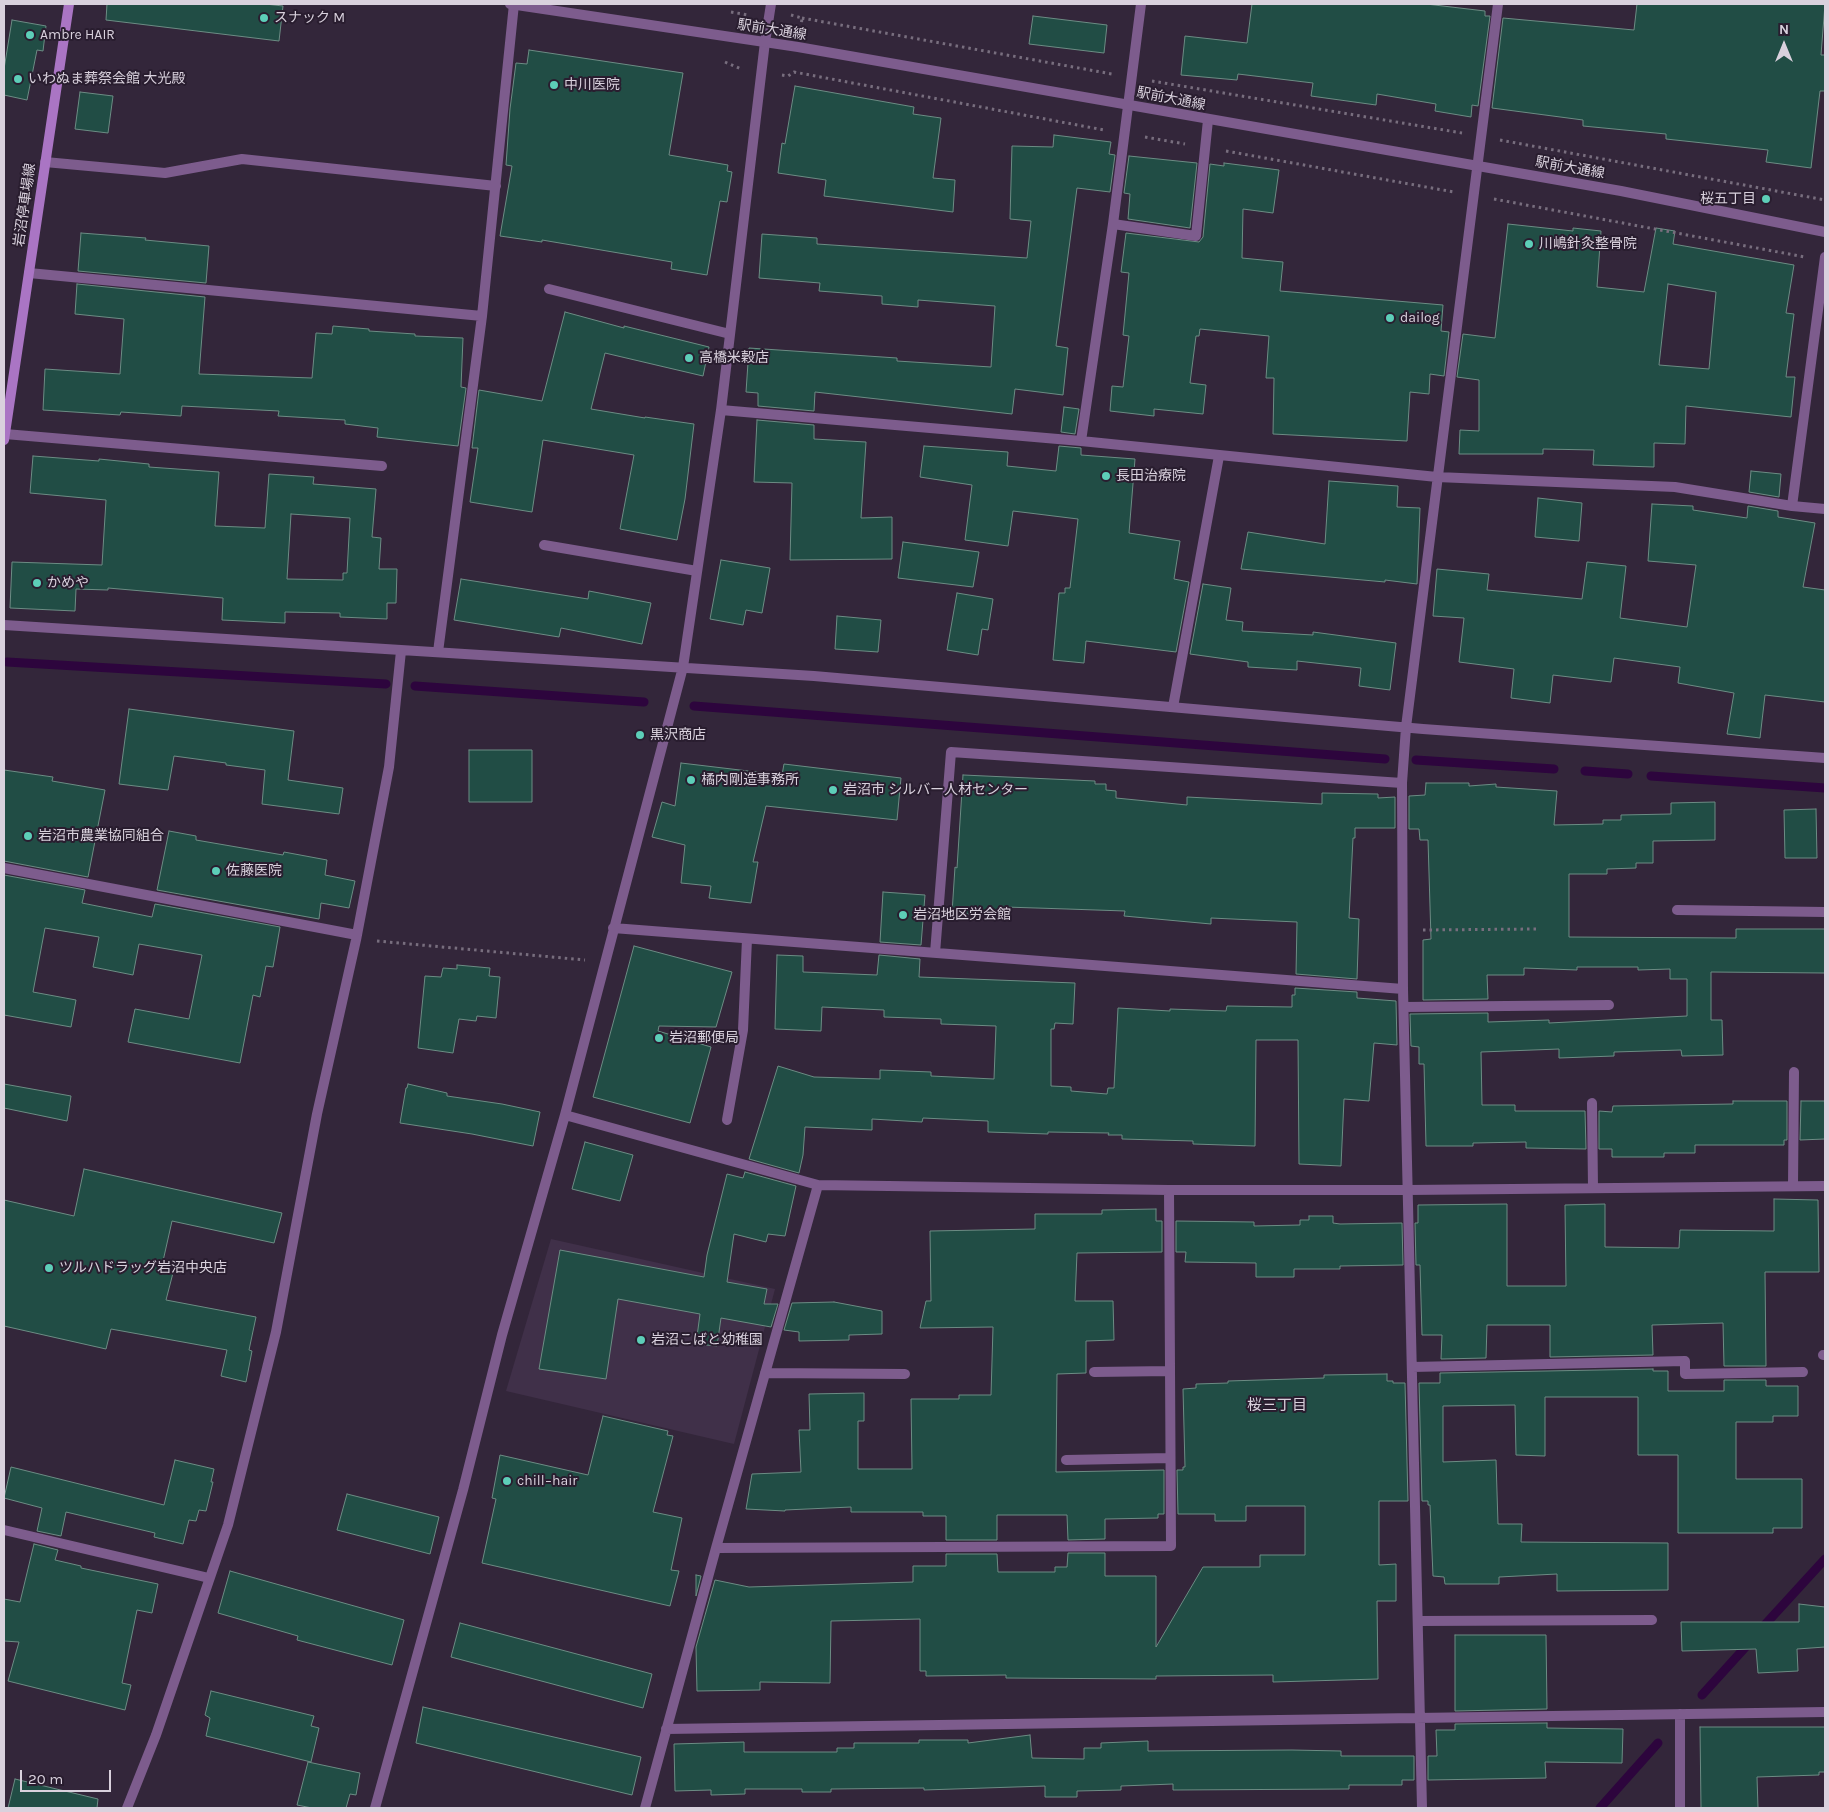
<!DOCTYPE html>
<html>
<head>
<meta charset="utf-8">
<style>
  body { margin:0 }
  #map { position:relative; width:1829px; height:1812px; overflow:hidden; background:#33263a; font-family:Karla,sans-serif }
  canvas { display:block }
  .frame { position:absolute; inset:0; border:5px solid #d9d1dd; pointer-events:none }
  .north { position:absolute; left:1759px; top:20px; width:50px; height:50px; -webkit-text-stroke:4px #291d2f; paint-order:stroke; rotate:0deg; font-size:14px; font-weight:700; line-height:20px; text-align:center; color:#d9d1dd }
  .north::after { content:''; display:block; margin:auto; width:18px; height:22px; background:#d9d1dd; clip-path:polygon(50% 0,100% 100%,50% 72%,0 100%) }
  .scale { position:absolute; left:20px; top:1770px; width:91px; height:22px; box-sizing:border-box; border:2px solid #d9d1dd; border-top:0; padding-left:6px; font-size:15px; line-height:18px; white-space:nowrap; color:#d9d1dd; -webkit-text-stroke:4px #291d2f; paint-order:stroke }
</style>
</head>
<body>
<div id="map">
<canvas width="1829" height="1812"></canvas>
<div class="frame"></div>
<div class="north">N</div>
<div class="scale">20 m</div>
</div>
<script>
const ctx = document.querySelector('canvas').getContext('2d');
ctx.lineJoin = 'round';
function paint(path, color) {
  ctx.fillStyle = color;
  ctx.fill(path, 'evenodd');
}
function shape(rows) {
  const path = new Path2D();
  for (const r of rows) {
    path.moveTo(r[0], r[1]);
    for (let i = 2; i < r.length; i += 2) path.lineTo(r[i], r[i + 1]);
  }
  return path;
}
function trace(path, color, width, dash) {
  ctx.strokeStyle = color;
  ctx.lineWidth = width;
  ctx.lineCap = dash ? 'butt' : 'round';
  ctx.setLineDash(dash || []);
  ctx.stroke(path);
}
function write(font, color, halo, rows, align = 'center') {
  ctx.font = font + ' Karla,"Noto Sans JP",sans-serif';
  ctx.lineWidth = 4;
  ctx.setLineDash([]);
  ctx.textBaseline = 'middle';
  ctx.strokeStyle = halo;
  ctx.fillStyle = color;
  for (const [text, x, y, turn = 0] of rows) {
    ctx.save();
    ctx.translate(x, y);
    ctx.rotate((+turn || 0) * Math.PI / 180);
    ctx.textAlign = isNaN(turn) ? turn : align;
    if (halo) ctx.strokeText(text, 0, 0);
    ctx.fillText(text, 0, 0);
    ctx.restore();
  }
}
paint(shape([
  [551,1239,775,1289,734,1444,506,1391]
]), '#403049');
trace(shape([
  [7,662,386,684],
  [415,686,644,702],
  [694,706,1385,759],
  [1416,760,1554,769],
  [1585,771,1628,774],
  [1651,776,1825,788],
  [1761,1629,1825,1559],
  [1702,1695,1751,1641],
  [1600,1808,1658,1743]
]), '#2d053d', 9);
const building = shape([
  [107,4,265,4,283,6,279,41,106,20,107,4],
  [1252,4,1426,4,1485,11,1485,16,1490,16,1478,106,1472,105,1471,117,1435,111,1436,104,1377,94,1376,105,1311,96,1313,83,1238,74,1237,80,1181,75,1185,36,1247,43,1252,4],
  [1637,4,1825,4,1821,55,1825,55,1825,91,1820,91,1811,168,1766,162,1768,150,1666,139,1666,134,1583,126,1583,120,1492,108,1503,18,1634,30,1637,4],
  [1033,16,1107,25,1104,53,1029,44,1033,16],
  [12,20,46,26,43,51,37,50,27,100,4,95,4,69,12,20],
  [529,50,683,73,669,155,728,165,727,171,732,172,727,202,720,201,707,275,671,269,672,262,542,240,542,242,500,236,512,166,506,165,510,109,516,63,527,64,529,50],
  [795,86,914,107,913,114,941,118,933,178,955,180,953,212,824,196,826,180,778,173,782,143,785,144,795,86],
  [80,92,113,96,108,133,75,129,80,92],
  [1054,135,1111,142,1109,154,1115,155,1110,192,1077,188,1056,346,1068,348,1063,395,1015,389,1012,414,815,392,814,411,758,406,758,393,746,392,749,348,897,358,897,361,991,367,995,306,918,300,918,307,882,304,882,296,819,291,820,283,759,278,762,234,817,238,817,244,1027,258,1031,221,1010,219,1012,146,1053,147,1054,135],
  [1129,156,1197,163,1190,228,1128,219,1130,194,1124,193,1129,156],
  [1224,163,1279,170,1273,213,1243,209,1242,258,1283,262,1280,291,1443,305,1441,331,1449,332,1444,376,1430,374,1429,394,1410,392,1407,441,1273,434,1274,378,1266,378,1269,336,1200,329,1199,336,1196,336,1190,383,1206,385,1203,414,1154,409,1154,416,1110,411,1112,386,1123,387,1129,336,1123,335,1129,273,1121,272,1126,233,1199,242,1203,237,1210,164,1224,166,1224,163],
  [1508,224,1573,231,1573,228,1601,231,1597,287,1644,292,1656,228,1675,231,1673,244,1794,265,1786,313,1794,314,1786,377,1795,377,1791,417,1686,406,1685,444,1654,443,1654,467,1593,465,1594,450,1543,449,1543,454,1459,454,1460,430,1479,431,1479,380,1457,377,1463,334,1495,338,1508,224],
  [1668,284,1716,292,1709,369,1659,365,1668,284],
  [81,233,146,238,145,240,209,246,206,283,78,271,81,233],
  [77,284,205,297,199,374,312,378,316,333,332,334,333,326,369,329,369,331,415,334,415,336,463,338,461,387,466,388,458,446,377,437,378,428,345,424,345,420,278,416,279,411,182,406,181,416,121,412,120,415,43,410,45,369,120,374,124,319,75,314,77,284],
  [565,312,624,328,624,326,709,347,703,376,605,353,591,409,645,418,645,417,694,424,685,499,677,540,620,529,634,455,543,440,532,512,470,502,478,448,472,448,479,390,542,401,565,312],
  [1064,407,1079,409,1075,434,1061,432,1064,407],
  [757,420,814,425,814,439,866,442,861,518,892,517,892,559,790,560,792,483,754,482,757,420],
  [924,446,1008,452,1007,466,1056,471,1059,446,1081,448,1081,455,1135,459,1129,533,1180,541,1174,579,1189,582,1176,652,1086,641,1084,663,1053,660,1059,593,1065,593,1065,588,1070,588,1078,519,1013,511,1008,546,965,540,972,485,920,477,924,446],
  [33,456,99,461,99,459,149,464,149,467,219,472,215,526,265,528,269,474,314,477,313,484,376,489,372,537,381,538,379,569,397,569,396,603,387,603,387,619,340,617,340,613,285,612,285,623,222,620,223,598,108,588,108,590,76,589,75,611,10,608,12,562,102,565,106,500,30,493,33,456],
  [291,514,350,518,347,573,343,573,343,580,287,579,291,514],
  [1751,471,1781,474,1779,497,1749,492,1751,471],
  [1329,481,1398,486,1397,507,1420,508,1417,584,1385,580,1385,582,1241,569,1248,532,1325,544,1329,481],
  [1538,498,1582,503,1579,541,1535,537,1538,498],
  [1652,504,1693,506,1693,510,1747,518,1748,506,1778,511,1778,517,1815,523,1803,587,1825,590,1825,702,1765,695,1760,738,1727,734,1734,693,1678,683,1680,667,1614,658,1611,682,1553,675,1550,703,1511,698,1514,669,1459,662,1464,618,1433,616,1437,569,1489,574,1487,590,1582,599,1587,562,1626,566,1620,618,1687,627,1696,565,1648,561,1652,504],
  [903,542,979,552,973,587,898,578,903,542],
  [721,560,770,568,762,613,746,610,743,625,710,619,721,560],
  [461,579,588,599,589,591,651,603,642,644,561,628,559,637,454,620,461,579],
  [1203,584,1231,588,1226,620,1243,622,1242,631,1313,635,1313,632,1396,643,1390,690,1359,686,1361,668,1297,661,1297,670,1248,667,1248,662,1190,654,1203,584],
  [957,593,993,599,988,630,982,629,978,655,947,650,957,593],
  [837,616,881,620,878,652,835,649,837,616],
  [129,709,294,731,288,780,343,788,339,814,262,804,265,770,226,765,226,763,174,756,168,790,119,784,129,709],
  [469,750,532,750,532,802,469,802,469,750],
  [681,763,782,775,784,764,901,778,897,820,766,806,753,862,758,862,751,903,709,898,711,886,681,883,685,845,652,837,662,802,675,806,681,763],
  [4,770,53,777,52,781,105,790,88,877,4,861,4,770],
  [963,775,1095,781,1095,784,1106,784,1106,790,1116,791,1116,798,1187,805,1187,797,1322,804,1322,793,1378,794,1378,798,1395,797,1395,828,1355,828,1355,838,1353,838,1349,918,1359,919,1357,979,1296,974,1297,922,1211,918,1211,924,1124,916,1125,911,1067,909,1005,907,1005,911,988,910,988,915,952,913,955,867,957,868,963,775],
  [1426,783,1469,783,1469,786,1496,784,1496,787,1557,791,1554,825,1603,824,1603,820,1621,820,1621,815,1671,814,1671,803,1715,802,1715,840,1653,841,1653,863,1636,863,1636,868,1607,869,1607,874,1569,874,1569,937,1736,938,1736,929,1825,929,1825,973,1711,972,1711,1020,1722,1020,1723,1055,1682,1056,1681,1050,1614,1052,1614,1056,1559,1058,1559,1049,1481,1052,1482,1105,1515,1105,1515,1111,1585,1111,1586,1149,1526,1148,1526,1142,1473,1143,1473,1146,1426,1146,1424,1064,1419,1064,1419,1047,1411,1046,1410,1014,1488,1013,1488,1022,1549,1020,1549,1023,1687,1016,1687,979,1670,979,1670,969,1638,970,1638,967,1577,967,1577,970,1524,968,1524,975,1487,975,1488,999,1423,1000,1423,940,1431,939,1428,840,1420,840,1419,829,1409,829,1409,796,1425,795,1426,783],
  [1816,809,1817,858,1785,858,1784,810,1816,809],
  [169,831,196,836,196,840,283,855,284,852,327,860,325,875,355,881,349,908,321,903,319,919,157,890,169,831],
  [4,875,85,890,82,903,152,917,155,904,280,927,273,967,266,966,260,997,253,995,240,1063,128,1042,135,1009,189,1019,202,955,139,944,133,975,93,967,99,937,45,928,33,992,76,1000,71,1027,4,1015,4,875],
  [883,892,925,895,921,945,880,942,883,892],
  [634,946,732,972,716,1027,659,1026,658,1031,711,1047,690,1123,593,1097,634,946],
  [777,955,803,956,803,972,877,975,879,955,920,959,919,977,1075,983,1073,1024,1055,1023,1054,1029,1051,1029,1051,1086,1071,1087,1071,1091,1107,1094,1108,1088,1114,1088,1118,1008,1170,1011,1170,1009,1226,1011,1227,1006,1292,1007,1292,995,1295,995,1295,988,1357,992,1357,998,1396,1001,1397,1045,1374,1043,1369,1101,1344,1099,1341,1166,1299,1164,1298,1040,1256,1040,1255,1146,1193,1144,1193,1141,1122,1139,1122,1135,1108,1135,1109,1133,1048,1132,1048,1134,988,1132,988,1121,923,1118,922,1122,872,1119,872,1130,805,1127,803,1155,799,1173,749,1159,778,1066,814,1077,880,1079,880,1070,931,1072,931,1076,994,1079,996,1026,941,1024,941,1019,884,1017,884,1010,822,1007,821,1031,775,1029,777,955],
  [457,965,490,968,489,976,500,977,496,1018,477,1016,476,1021,459,1019,453,1053,418,1048,425,976,441,977,443,968,457,969,457,965],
  [4,1084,71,1096,67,1121,4,1108,4,1084],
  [408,1084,447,1093,447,1096,502,1104,540,1112,533,1146,472,1134,400,1123,406,1088,407,1088,408,1084],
  [1733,1101,1787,1101,1787,1140,1784,1140,1784,1145,1695,1145,1695,1153,1664,1153,1664,1157,1612,1157,1612,1149,1599,1149,1599,1111,1612,1112,1613,1106,1733,1104,1733,1101],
  [1801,1101,1825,1101,1825,1139,1800,1140,1801,1101],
  [585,1142,633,1155,620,1201,572,1189,585,1142],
  [84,1169,282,1213,274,1243,172,1221,161,1270,173,1273,166,1300,256,1317,249,1350,252,1351,246,1382,221,1376,227,1350,111,1329,106,1349,4,1326,4,1200,74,1216,84,1169],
  [745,1172,796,1186,785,1236,768,1234,766,1242,734,1234,727,1282,767,1289,764,1304,778,1304,771,1327,721,1318,717,1346,696,1344,700,1314,618,1299,606,1379,539,1369,560,1250,704,1277,707,1255,727,1174,743,1178,745,1172],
  [1774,1199,1818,1200,1819,1272,1765,1272,1766,1366,1724,1366,1723,1323,1652,1325,1653,1355,1550,1357,1550,1325,1487,1325,1486,1358,1441,1359,1442,1335,1422,1335,1420,1265,1416,1265,1415,1223,1418,1223,1418,1205,1507,1204,1507,1286,1566,1286,1565,1205,1605,1204,1605,1247,1679,1248,1680,1230,1774,1231,1774,1199],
  [1156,1209,1156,1221,1162,1221,1162,1252,1077,1253,1075,1301,1113,1301,1114,1340,1086,1341,1086,1373,1057,1374,1056,1472,1164,1470,1164,1514,1158,1514,1158,1518,1105,1519,1105,1539,1068,1540,1067,1515,997,1515,997,1540,946,1540,946,1516,923,1516,923,1512,851,1512,851,1507,785,1510,785,1511,746,1509,752,1474,801,1472,799,1430,810,1430,809,1394,864,1393,864,1421,858,1421,858,1469,912,1469,911,1399,959,1399,959,1395,991,1395,993,1327,920,1328,926,1301,931,1301,930,1231,1035,1229,1035,1214,1102,1214,1102,1210,1156,1209],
  [1309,1216,1333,1216,1333,1223,1340,1224,1402,1223,1403,1265,1340,1266,1340,1269,1294,1269,1294,1277,1256,1277,1256,1263,1185,1262,1186,1252,1176,1252,1176,1221,1254,1222,1254,1226,1300,1225,1300,1220,1309,1220,1309,1216],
  [834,1302,882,1311,882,1334,849,1335,849,1340,799,1341,799,1332,784,1330,792,1303,834,1302],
  [1653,1369,1653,1371,1668,1371,1668,1391,1724,1391,1724,1380,1766,1380,1766,1386,1798,1386,1798,1416,1773,1416,1773,1422,1736,1422,1736,1479,1802,1479,1802,1528,1773,1528,1773,1533,1678,1533,1678,1455,1638,1455,1638,1397,1545,1397,1545,1456,1516,1455,1515,1405,1443,1406,1443,1462,1496,1460,1498,1524,1522,1524,1521,1542,1668,1543,1668,1590,1557,1591,1557,1574,1499,1577,1499,1584,1445,1584,1444,1577,1433,1576,1430,1505,1428,1505,1428,1501,1422,1501,1419,1383,1440,1383,1440,1373,1653,1369],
  [1387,1374,1387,1381,1393,1381,1393,1383,1405,1383,1408,1501,1379,1501,1379,1565,1396,1564,1396,1601,1377,1601,1378,1679,1273,1682,1273,1675,1156,1676,1156,1679,1006,1678,1006,1675,926,1676,926,1671,920,1671,920,1619,831,1621,830,1683,760,1682,760,1690,697,1691,696,1647,715,1580,749,1587,913,1582,913,1566,946,1566,946,1554,997,1554,998,1572,1055,1572,1055,1567,1067,1567,1068,1553,1105,1553,1105,1576,1156,1576,1156,1647,1203,1567,1260,1567,1260,1555,1305,1555,1305,1506,1246,1506,1246,1521,1215,1521,1215,1514,1178,1514,1177,1470,1183,1470,1183,1467,1185,1467,1183,1389,1196,1388,1196,1384,1228,1383,1228,1381,1324,1378,1324,1375,1387,1374],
  [603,1416,668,1431,667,1435,673,1436,653,1512,682,1518,671,1570,679,1571,670,1606,482,1563,496,1499,492,1498,500,1455,588,1475,603,1416],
  [175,1460,214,1469,211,1482,213,1482,206,1511,199,1510,196,1521,189,1520,183,1544,154,1537,155,1533,66,1512,61,1536,37,1531,42,1508,4,1498,11,1467,164,1505,175,1460],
  [347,1494,439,1517,430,1554,337,1530,347,1494],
  [34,1544,58,1550,55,1560,81,1566,81,1568,158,1584,152,1613,137,1610,122,1683,131,1685,125,1710,8,1681,19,1642,4,1641,4,1599,20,1602,34,1544],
  [230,1571,404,1620,392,1665,297,1640,298,1636,218,1613,230,1571],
  [696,1575,701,1576,696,1596,696,1575],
  [1799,1604,1825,1607,1825,1647,1797,1649,1798,1671,1758,1673,1756,1649,1682,1651,1681,1622,1799,1622,1799,1604],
  [460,1623,652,1674,643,1708,451,1657,460,1623],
  [1455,1635,1546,1635,1547,1709,1455,1711,1455,1635],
  [211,1691,314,1716,311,1726,319,1728,311,1762,206,1736,210,1718,205,1715,211,1691],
  [423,1707,641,1757,632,1795,416,1743,423,1707],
  [1547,1723,1547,1728,1623,1729,1622,1763,1545,1762,1546,1778,1428,1780,1428,1756,1437,1756,1436,1730,1455,1730,1455,1724,1547,1723],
  [1700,1727,1825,1727,1825,1772,1819,1772,1819,1775,1757,1777,1758,1808,1701,1808,1700,1727],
  [1030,1735,1032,1758,1084,1759,1084,1748,1101,1748,1101,1743,1148,1741,1148,1751,1292,1750,1341,1751,1341,1756,1414,1756,1414,1780,1402,1780,1402,1785,1349,1785,1349,1789,1173,1790,1173,1784,1121,1786,1121,1790,1077,1791,1077,1797,1045,1797,1045,1786,924,1790,924,1788,831,1789,831,1792,802,1792,802,1789,745,1789,745,1794,711,1795,711,1790,675,1791,674,1744,744,1742,744,1752,837,1752,837,1748,854,1748,854,1743,919,1743,919,1740,968,1740,968,1743,1030,1735],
  [308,1762,360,1773,356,1795,350,1794,346,1808,312,1808,297,1805,308,1762],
  [15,1779,98,1799,97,1808,8,1808,15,1779]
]);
paint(building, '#214d45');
trace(building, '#6c8c84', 1);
trace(shape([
  [731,12,748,15],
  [791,15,802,18,801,27],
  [802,18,1112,74],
  [725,62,741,69],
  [782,75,788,76,794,72,1104,130],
  [1152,81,1462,133],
  [1145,137,1185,144],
  [1500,140,1825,200],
  [1226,151,1454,192],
  [1494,199,1805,257],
  [1423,930,1536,929],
  [377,941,585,960]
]), '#786e7e', 3, [2.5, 4]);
trace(shape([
  [727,1120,743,1030,747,939]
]), '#7d5c8d', 10);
trace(shape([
  [45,162,165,173,242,159,496,186],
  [1113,224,1196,236,1208,120],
  [29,273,482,316],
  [549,289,730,334],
  [721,410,1081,441,1437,477,1675,487,1792,506,1825,509],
  [5,434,382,466],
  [1081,441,1113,224,1141,4],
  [1792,506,1825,257],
  [544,545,697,571],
  [4,625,814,676,1423,729,1825,758],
  [438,652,482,316,514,4],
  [1173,707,1219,456],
  [4,868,357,935],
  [1677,910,1825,912],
  [613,928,1403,989],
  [935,953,951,752,1402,783],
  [1404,1007,1609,1005],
  [1592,1103,1593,1188],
  [565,1115,818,1185,1169,1190,1408,1190,1825,1186],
  [1793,1186,1794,1072],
  [1823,1355,1825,1355],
  [1412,1367,1685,1361,1685,1374,1803,1372],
  [1094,1372,1170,1371],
  [765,1373,905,1374],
  [1066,1460,1170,1458],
  [4,1530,209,1578],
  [716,1548,1171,1546,1169,1190],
  [1418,1621,1652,1620],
  [666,1729,1825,1712],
  [127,1808,156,1735,228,1525,276,1332,317,1114,356,940,389,767,401,651],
  [375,1808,463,1490,502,1335,565,1115,683,667,721,410,765,42,771,4],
  [645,1808,716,1548,818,1185],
  [1422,1808,1403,989,1402,783,1406,727,1498,4],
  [1680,1808,1680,1714]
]), '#7d5c8d', 10);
trace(shape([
  [510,4,798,47,1621,191,1825,232]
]), '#7d5c8d', 10);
trace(shape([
  [4,440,69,4]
]), '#aa75c4', 10);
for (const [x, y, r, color] of [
  [264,18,5,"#5dceb8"],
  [30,35,5,"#5dceb8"],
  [18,79,5,"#5dceb8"],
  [554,85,5,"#5dceb8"],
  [1766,199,5,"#5dceb8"],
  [1529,244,5,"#5dceb8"],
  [1390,318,5,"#5dceb8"],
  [689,358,5,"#5dceb8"],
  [1106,476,5,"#5dceb8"],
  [37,583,5,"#5dceb8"],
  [640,735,5,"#5dceb8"],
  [691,780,5,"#5dceb8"],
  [833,790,5,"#5dceb8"],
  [28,836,5,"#5dceb8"],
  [216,871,5,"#5dceb8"],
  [903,915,5,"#5dceb8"],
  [659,1038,5,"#5dceb8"],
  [49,1268,5,"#5dceb8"],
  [641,1340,5,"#5dceb8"],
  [507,1481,5,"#5dceb8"]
]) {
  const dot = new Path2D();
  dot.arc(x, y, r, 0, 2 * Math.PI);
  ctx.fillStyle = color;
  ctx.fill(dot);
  trace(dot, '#291d2f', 2);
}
write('14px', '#d9d1dd', '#291d2f', [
  ["スナック M",274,18],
  ["Ambre HAIR",40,35],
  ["いわぬま葬祭会館 大光殿",28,79],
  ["中川医院",564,85],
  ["桜五丁目",1756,199,"right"],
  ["川嶋針灸整骨院",1539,244],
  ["dailog",1400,318],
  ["高橋米穀店",699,358],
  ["長田治療院",1116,476],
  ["かめや",47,583],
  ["黒沢商店",650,735],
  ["橘内剛造事務所",701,780],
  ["岩沼市 シルバー人材センター",843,790],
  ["岩沼市農業協同組合",38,836],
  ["佐藤医院",226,871],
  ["岩沼地区労会館",913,915],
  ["岩沼郵便局",669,1038],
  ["ツルハドラッグ岩沼中央店",59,1268],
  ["岩沼こばと幼稚園",651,1340],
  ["chill−hair",517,1481]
], 'left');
write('14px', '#d9d1dd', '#291d2f', [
  ["駅前大通線",772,30,9],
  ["駅前大通線",1171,99,11],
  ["駅前大通線",1570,168,10],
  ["岩沼停車場線",25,205,-82]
]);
write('15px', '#d9d1dd', '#291d2f', [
  ["桜三丁目",1277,1406]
]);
</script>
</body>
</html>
